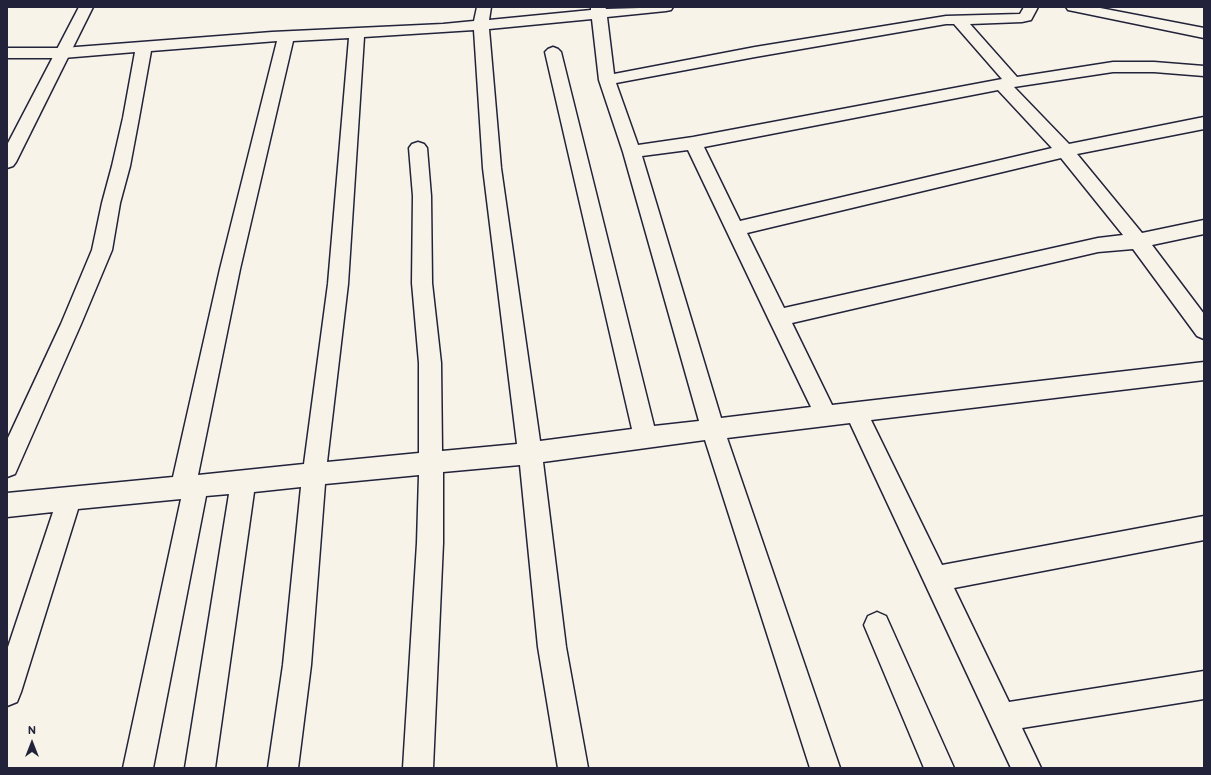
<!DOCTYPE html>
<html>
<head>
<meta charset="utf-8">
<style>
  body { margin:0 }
  #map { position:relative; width:1211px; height:775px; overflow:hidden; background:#f7f3e8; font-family:"Balsamiq Sans",sans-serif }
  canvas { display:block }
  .frame { position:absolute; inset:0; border:8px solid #22223b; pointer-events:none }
  .north { position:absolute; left:12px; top:723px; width:40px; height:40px; -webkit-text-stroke:3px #f7f3e8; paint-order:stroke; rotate:0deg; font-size:11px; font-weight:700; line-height:16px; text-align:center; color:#22223b }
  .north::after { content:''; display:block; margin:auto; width:14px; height:18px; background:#22223b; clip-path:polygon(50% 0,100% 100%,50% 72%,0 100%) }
</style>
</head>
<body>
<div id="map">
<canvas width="1211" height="775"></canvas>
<div class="frame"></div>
<div class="north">N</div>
</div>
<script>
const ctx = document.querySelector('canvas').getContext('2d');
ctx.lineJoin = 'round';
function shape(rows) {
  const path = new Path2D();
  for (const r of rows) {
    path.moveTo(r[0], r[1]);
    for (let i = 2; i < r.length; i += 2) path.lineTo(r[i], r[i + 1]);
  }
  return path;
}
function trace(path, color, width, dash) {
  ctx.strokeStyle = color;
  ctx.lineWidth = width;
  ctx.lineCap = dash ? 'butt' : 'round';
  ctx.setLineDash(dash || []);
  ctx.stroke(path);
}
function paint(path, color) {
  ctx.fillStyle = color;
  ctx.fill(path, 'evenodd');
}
const minor = shape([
  [477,7,491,7,489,20,591,10,591,7,605,7,606,9,673,7,671,10,666,11,607,17,614,74,755,47,946,16,1020,14,1024,7,1038,7,1031,20,1022,22,970,24,1017,77,1113,62,1154,62,1204,66,1204,76,1154,72,1113,72,1014,87,1069,144,1204,117,1204,129,1077,154,1142,233,1204,220,1204,234,1152,245,1204,314,1204,339,1197,336,1133,249,1098,252,792,323,832,405,1204,362,1204,380,871,420,942,565,1204,516,1204,540,954,588,1009,702,1204,671,1204,699,1022,728,1041,768,1011,768,850,423,727,438,840,768,810,768,705,440,543,462,566,647,588,768,558,768,538,647,520,465,443,472,443,543,433,768,403,768,417,543,419,475,325,484,311,665,298,768,268,768,283,665,301,487,254,492,215,768,185,768,229,494,206,496,153,768,123,768,181,499,78,509,21,692,17,702,7,706,7,650,53,512,7,517,7,493,173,477,220,269,277,41,151,51,139,118,130,166,120,203,112,250,81,324,15,474,7,477,7,440,61,324,92,250,102,203,112,166,123,118,135,52,63,58,7,58,7,48,63,48,272,32,443,24,474,21,477,7],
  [592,19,599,80,623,152,699,421,654,426,561,52,558,49,553,47,548,49,545,52,632,429,540,441,501,168,489,29,592,19],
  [946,24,954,24,1002,79,693,137,638,145,616,83,755,57,946,24],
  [474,30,483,168,517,444,442,451,441,363,432,283,431,196,427,148,424,144,418,142,412,144,409,148,413,196,412,283,419,363,419,453,327,462,348,284,364,37,474,30],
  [349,38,328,284,304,464,198,475,240,269,293,41,349,38],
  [998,90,1052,148,740,221,704,147,998,90],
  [688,150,768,318,811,407,721,418,642,156,688,150],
  [1061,158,1123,235,1098,238,784,308,747,233,1061,158],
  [1066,7,1095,7,1204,28,1204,38,1073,11,1068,10,1066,7],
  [877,612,886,616,954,768,924,768,864,625,868,616,877,612]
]);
const tertiary = shape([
  [79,7,93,7,16,162,13,166,7,168,7,145,79,7]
]);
trace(minor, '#22223b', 3);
trace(tertiary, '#22223b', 3);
paint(minor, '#f7f3e8');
paint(tertiary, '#f7f3e8');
</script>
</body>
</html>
